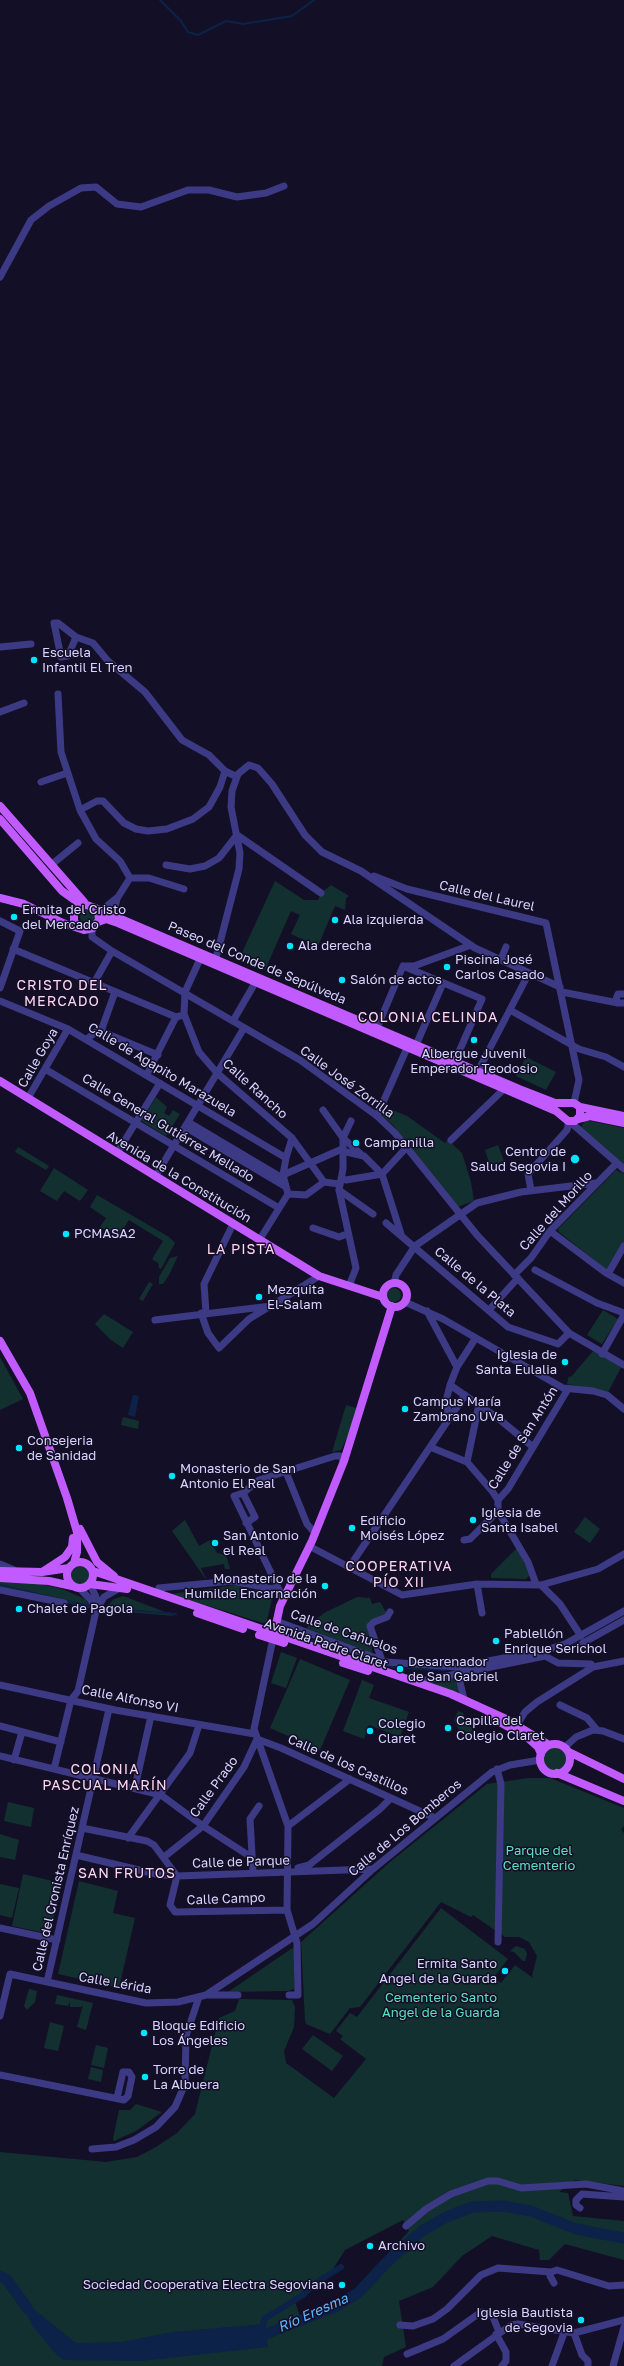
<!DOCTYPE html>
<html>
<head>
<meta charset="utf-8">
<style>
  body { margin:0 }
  canvas { display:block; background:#130f26 }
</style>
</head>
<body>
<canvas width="624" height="2366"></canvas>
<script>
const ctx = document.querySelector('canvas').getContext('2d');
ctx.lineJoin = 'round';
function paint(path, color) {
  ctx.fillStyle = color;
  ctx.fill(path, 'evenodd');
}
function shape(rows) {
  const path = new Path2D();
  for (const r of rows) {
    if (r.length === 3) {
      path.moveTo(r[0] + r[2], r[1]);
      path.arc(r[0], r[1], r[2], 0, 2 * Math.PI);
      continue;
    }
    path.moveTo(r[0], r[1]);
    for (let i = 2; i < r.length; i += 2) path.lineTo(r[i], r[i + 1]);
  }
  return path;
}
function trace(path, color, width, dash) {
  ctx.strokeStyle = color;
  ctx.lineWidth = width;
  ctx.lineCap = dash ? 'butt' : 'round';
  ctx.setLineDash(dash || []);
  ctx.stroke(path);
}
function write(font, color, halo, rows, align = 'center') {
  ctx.font = font + ' "Golos Text",sans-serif';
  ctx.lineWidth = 3;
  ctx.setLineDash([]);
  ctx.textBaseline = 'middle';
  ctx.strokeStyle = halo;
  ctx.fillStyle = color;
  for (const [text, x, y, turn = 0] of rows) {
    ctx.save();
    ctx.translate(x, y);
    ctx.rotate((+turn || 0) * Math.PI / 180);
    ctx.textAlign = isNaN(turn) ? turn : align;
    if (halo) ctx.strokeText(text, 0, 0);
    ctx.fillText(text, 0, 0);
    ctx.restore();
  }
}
paint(shape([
  [275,881,304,900,318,900,321,893,331,885,349,896,346,898,345,910,335,906,318,946,291,934,300,915,291,911,265,970,240,957],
  [87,917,7],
  [526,1057,556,1072,546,1090,516,1076],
  [156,1097,167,1107,164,1113,169,1116,173,1110,180,1114,166,1136,141,1121],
  [386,1107,407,1116,445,1143,448,1140,462,1153,471,1182,474,1201,457,1207,393,1125,382,1116],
  [585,1120,624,1128,624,1165,580,1129],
  [498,1145,504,1161,490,1166,485,1150],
  [18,1147,49,1166,46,1170,15,1152],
  [54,1168,88,1190,80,1201,64,1191,57,1201,40,1191],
  [616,1170,624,1174,624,1242,608,1271,559,1232,558,1229],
  [97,1195,169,1237,175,1243,161,1269,158,1267,159,1264,152,1259,163,1241,129,1220,118,1237,100,1227,106,1218,90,1207],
  [178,1256,169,1275,163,1284,159,1284,159,1277,170,1258],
  [149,1282,153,1284,143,1301,139,1299],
  [394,1295,7],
  [603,1310,618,1319,602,1344,587,1335],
  [104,1314,133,1332,123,1348,111,1340,95,1324],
  [593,1351,622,1366,608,1392,567,1384,569,1376,571,1377],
  [0,1357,23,1399,0,1410],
  [346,1405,356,1408,349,1433,341,1450,332,1452],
  [123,1417,139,1421,138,1429,121,1425],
  [585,1517,600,1529,590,1543,574,1532],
  [185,1520,199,1546,210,1540,217,1553,226,1555,230,1569,225,1569,224,1564,201,1568,207,1581,172,1531],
  [517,1548,530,1575,526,1579,491,1578,491,1574],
  [80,1575,9],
  [0,1580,41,1584,62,1589,85,1599,92,1609,0,1587],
  [235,1585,273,1595,266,1624,171,1594],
  [123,1596,126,1597,175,1616,103,1610,114,1599],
  [357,1597,370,1598,372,1604,380,1602,387,1614,371,1621,372,1653,306,1628,324,1613],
  [281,1652,297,1658,286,1688,271,1683],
  [300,1659,350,1680,320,1750,270,1728],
  [455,1678,459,1692,431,1684],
  [362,1680,374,1685,369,1698,409,1712,400,1737,369,1725,364,1739,343,1731],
  [458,1711,463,1713,475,1734,464,1740,454,1720],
  [555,1759,12],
  [529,1778,550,1778,624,1808,624,1826,621,1830,624,1833,624,2186,575,2180,559,2192,568,2193,573,2216,624,2221,624,2260,565,2244,549,2260,540,2260,539,2250,492,2236,462,2256,433,2287,399,2301,406,2347,384,2357,382,2366,0,2366,0,2152,106,2162,137,2157,156,2147,177,2133,195,2114,219,2018,235,2011,239,1999,292,2000,295,2007,294,2027,284,2051,286,2063,334,2098,366,2059,340,2039,343,2036,336,2031,350,2013,357,2017,441,1908,508,1959,494,1977,501,1983,515,1965,533,1978,532,1976,537,1956,529,1942,519,1937,505,1937,473,1915,471,1917,441,1902,360,2007,350,2008,330,2034,306,2024,305,2020,301,1942,390,1862,487,1784],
  [403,2220,409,2231,359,2284,360,2286,339,2302,301,2319,295,2302,305,2296,333,2269,345,2250],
  [8,1802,34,1808,31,1827,4,1821],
  [0,1834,19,1840,15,1860,0,1857],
  [23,1874,61,1883,50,1934,12,1926],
  [79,1881,118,1891,113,1913,135,1918,119,1988,58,1974],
  [0,1884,19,1888,12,1918,0,1915],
  [516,1946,525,1949,527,1954,525,1961,523,1961,514,1952,510,1951],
  [294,1947,294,1989,288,1991,228,1992],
  [29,1989,37,1991,35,2002,27,2010,24,2006],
  [57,1995,93,2003,86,2030,77,2027,83,2005,81,2007,70,2007,70,2002,68,2006,55,2004],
  [50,2022,64,2026,58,2051,44,2048],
  [313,2035,343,2056,332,2071,302,2049],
  [96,2045,108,2048,104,2068,91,2065],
  [91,2067,103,2070,101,2082,88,2079],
  [136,2104,162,2112,136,2131,114,2141,113,2139,119,2110,130,2110]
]), '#12302f');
paint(shape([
  [133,1395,139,1396,135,1417,128,1415],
  [19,2297,76,2343,122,2342,172,2332,264,2324,268,2347,141,2361,64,2360,57,2355,33,2327]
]), '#0c2248');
trace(shape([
  [160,0,181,21,188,32,198,35,226,21,243,24,292,16,314,0],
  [0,1585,59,1599],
  [63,1600,90,1606],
  [103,1608,176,1614],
  [282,1631,378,1662],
  [565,1648,581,1641],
  [386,1665,396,1668,445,1670]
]), '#0c2248', 2);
trace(shape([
  [262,2331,264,2319,303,2295,317,2282,341,2267]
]), '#0c2248', 6);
trace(shape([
  [0,2276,7,2280,28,2309],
  [252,2337,266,2334,335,2307,358,2293,388,2261,422,2231,446,2217,472,2207,503,2206,531,2211,576,2229,624,2238]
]), '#0c2248', 11);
trace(shape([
  [0,277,31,220,49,206,81,188,96,187,117,204,141,207,188,190,209,190,237,197,266,193,284,186],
  [76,637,68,656,61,657,54,623,58,623,76,637,93,643,108,661,145,692,182,740,209,755,225,771],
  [0,647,31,644],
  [58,694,61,752,80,810,96,839,120,861,130,878],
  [0,712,24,703],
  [41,782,67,773],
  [80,810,97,801,103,801,124,823,136,829,148,831,167,829,193,819,209,807,220,787,225,771,237,777],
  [237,835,321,893],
  [51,865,78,843],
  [166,865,190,869,205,866,219,858,237,835],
  [374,876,407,889,546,923,579,1080,574,1103],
  [130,878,149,878,184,889],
  [102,910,118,897,130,878],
  [117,916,115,907,117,899],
  [0,921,20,931,0,988],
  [92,929,92,937,112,951,300,1060,377,1116,395,1133,477,1235,569,1333,624,1365],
  [13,949,176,1017],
  [216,958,239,869,240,853,231,807,232,791,238,774,249,765,258,768,272,784,305,835,322,852,361,871,475,948,560,987],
  [200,959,185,992,184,1014,199,1052,217,1073,292,1138,324,1182,339,1184],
  [501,959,506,947],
  [403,966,482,999,455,1061],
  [94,983,112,951],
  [562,992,618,1003],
  [624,994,618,994,616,999,618,1003,624,1003],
  [0,1001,68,1029,286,1158],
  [510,1010,579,1049,606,1057,624,1067],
  [233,1021,255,983],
  [377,1028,403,966,414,966,471,945],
  [101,1031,115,992],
  [87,1039,98,1030,158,1055],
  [416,1045,443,983],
  [45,1069,279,1208],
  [478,1071,529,973],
  [147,1074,176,1017,180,1016],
  [28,1098,68,1029],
  [323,1110,343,1138,363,1156],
  [377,1116,407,1048],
  [569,1121,624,1169],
  [188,1122,284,1179],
  [185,1127,286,1187],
  [451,1140,504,1089],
  [342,1151,364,1156,382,1174,401,1234],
  [117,1153,160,1083],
  [283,1175,342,1149],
  [155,1177,244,1028],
  [346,1180,382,1174,406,1148],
  [339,1190,373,1214],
  [531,1190,528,1174,567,1130,569,1121],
  [288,1194,306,1195,324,1182],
  [386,1223,508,1327,558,1344,569,1333],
  [313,1228,339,1237,347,1234],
  [550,1231,606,1273,624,1283],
  [260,1239,288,1194,283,1175,286,1158,292,1138],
  [535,1270,597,1303,624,1313],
  [608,1274,624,1246],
  [514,1275,531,1258,550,1231,616,1164],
  [394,1283,396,1275,415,1246,477,1203,521,1192,596,1183],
  [349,1286,356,1268,339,1190,343,1169,343,1138,351,1121],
  [405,1302,443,1319,563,1388,593,1391,607,1395,624,1409],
  [489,1310,518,1278],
  [427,1311,457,1367],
  [201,1313,208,1333,219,1348,249,1319,267,1308],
  [206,1313,204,1284,233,1224],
  [155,1320,271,1306,319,1276],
  [602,1354,624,1315],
  [450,1385,499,1419,533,1447],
  [448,1419,447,1397,450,1385,457,1367,475,1339],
  [430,1447,467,1462,492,1491,498,1500,498,1511,528,1562,536,1584],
  [467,1462,479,1404],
  [286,1472,307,1524,315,1533],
  [243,1493,255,1517,246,1523],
  [498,1500,508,1489,568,1389],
  [464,1540,470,1539,498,1511],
  [309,1546,402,1595,477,1584,541,1585,598,1569,624,1554],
  [0,1564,14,1570],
  [350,1566,465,1395],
  [477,1584,482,1613],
  [541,1585,560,1604,581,1636],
  [159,1588,232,1581,279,1590],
  [80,1589,90,1599,96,1608],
  [0,1590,64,1603],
  [283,1598,234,1496,243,1493,259,1480,335,1456,340,1456,344,1461],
  [97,1609,104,1597,120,1588],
  [276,1621,387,1662,457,1667,546,1650,565,1644,624,1611],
  [274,1634,254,1729,288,1826,287,1910,297,1943,298,1995,289,1995],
  [583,1643,624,1620],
  [382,1661,370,1626,374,1622,387,1617,390,1612],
  [593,1667,624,1661],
  [458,1674,464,1699],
  [417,1682,545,1656,558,1663,591,1664,593,1667],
  [0,1685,115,1710,255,1734],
  [560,1705,587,1718,597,1730],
  [517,1725,525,1712,537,1702,593,1667],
  [0,1726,61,1742],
  [257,1739,281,1748,435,1818],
  [565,1747,576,1737,593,1730,603,1731,624,1739],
  [0,1756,161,1795,203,1826,251,1857],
  [14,1760,22,1732],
  [54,1769,71,1700,78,1691,96,1611,96,1597,90,1584],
  [497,1769,501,1784,498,1942],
  [135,1787,151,1716],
  [288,1826,350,1779],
  [82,1828,147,1841,154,1845,177,1876,170,1905,175,1912,287,1910],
  [128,1838,190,1753,199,1725],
  [76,1855,160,1875,177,1876,373,1869],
  [164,1857,203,1826,244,1767,257,1739],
  [298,1868,309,1865,380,1809,391,1798],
  [253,1872,250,1819,259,1806],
  [0,1928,57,1940],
  [47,1982,109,1709],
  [208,1995,238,1995],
  [0,2016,10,1974,146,2003,178,2002,206,1995,313,1924,373,1869,492,1772,510,1765,540,1760],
  [0,2075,124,2100,128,2096,132,2077,129,2072,123,2072,117,2098],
  [92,2149,116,2147,134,2140,156,2127,175,2107,185,2084,186,2036,199,1997],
  [580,2208,576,2205,576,2200,582,2194,624,2197],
  [406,2226,426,2209,451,2194,488,2181,498,2181,521,2188,586,2184,624,2191],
  [554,2283,550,2276,551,2272,557,2270,609,2286,624,2285],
  [400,2325,413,2326,433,2319,447,2309,481,2275,498,2268,551,2272],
  [574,2333,582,2355,588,2361,588,2366],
  [496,2334,506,2352,506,2361,502,2366],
  [407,2354,443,2339,481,2312,488,2313,493,2317,499,2332],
  [454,2366,511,2325,518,2324,574,2333,624,2320],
  [552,2366,564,2333],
  [613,2366,624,2327]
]), '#3d3a85', 7);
trace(shape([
  [0,806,84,902],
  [0,819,62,891,76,901,95,908,98,913,99,920,93,928,84,930,63,923,24,904,0,898],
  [95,908,519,1089,555,1103,574,1103,580,1107,580,1116,575,1121,568,1121,556,1111,118,923,106,919,98,922],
  [79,928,74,921,74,914,79,907,86,905],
  [0,1081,319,1276,383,1297],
  [580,1107,624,1116],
  [578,1119,590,1116,624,1123],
  [395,1295,12],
  [0,1341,30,1393,67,1498,77,1532,77,1552,74,1563],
  [80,1529,97,1562,114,1576],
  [80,1575,13],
  [0,1571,42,1572,69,1568],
  [93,1571,451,1694,506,1719,549,1745],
  [42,1572,65,1557,72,1547,73,1538],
  [0,1578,49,1581,72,1586],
  [90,1584,127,1589],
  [197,1613,243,1629],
  [274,1634,280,1606,312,1541,344,1461,392,1306],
  [259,1635,284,1643],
  [343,1663,368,1671],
  [489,1716,528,1738,538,1747,541,1754],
  [555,1759,15],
  [569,1752,624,1779],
  [557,1773,624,1801]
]), '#c25bff', 8);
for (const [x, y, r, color] of [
  [34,660,4,"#00e5ff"],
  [14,917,4,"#00e5ff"],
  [335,920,4,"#00e5ff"],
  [290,946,4,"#00e5ff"],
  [447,967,4,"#00e5ff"],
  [342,980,4,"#00e5ff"],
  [474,1040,4,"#00e5ff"],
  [356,1143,4,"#00e5ff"],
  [575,1159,5,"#00e5ff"],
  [66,1234,4,"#00e5ff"],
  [259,1297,4,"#00e5ff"],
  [565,1362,4,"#00e5ff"],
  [405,1409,4,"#00e5ff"],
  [19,1448,4,"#00e5ff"],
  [172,1476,4,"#00e5ff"],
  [473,1520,4,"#00e5ff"],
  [352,1528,4,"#00e5ff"],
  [215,1543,4,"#00e5ff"],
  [325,1586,4,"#00e5ff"],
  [19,1609,4,"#00e5ff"],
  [496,1641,4,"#00e5ff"],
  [400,1669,4,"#00e5ff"],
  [448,1728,4,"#00e5ff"],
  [370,1731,4,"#00e5ff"],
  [505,1971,4,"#00e5ff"],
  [144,2033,4,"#00e5ff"],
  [145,2077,4,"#00e5ff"],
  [370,2246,4,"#00e5ff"],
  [342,2285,4,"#00e5ff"],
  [581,2320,4,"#00e5ff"]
]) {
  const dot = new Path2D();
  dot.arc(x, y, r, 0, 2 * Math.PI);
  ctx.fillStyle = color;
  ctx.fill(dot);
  trace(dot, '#130f26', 1.5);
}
write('13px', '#d9d4ff', '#130f26', [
  ["Escuela",42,653],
  ["Infantil El Tren",42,668],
  ["Ermita del Cristo",22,910],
  ["del Mercado",22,925],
  ["Ala izquierda",343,920],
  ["Ala derecha",298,946],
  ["Piscina José",455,960],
  ["Carlos Casado",455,975],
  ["Salón de actos",350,980],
  ["Albergue Juvenil",474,1054,"center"],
  ["Emperador Teodosio",474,1069,"center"],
  ["Campanilla",364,1143],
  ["Centro de",566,1152,"right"],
  ["Salud Segovia I",566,1167,"right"],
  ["PCMASA2",74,1234],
  ["Mezquita",267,1290],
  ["El-Salam",267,1305],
  ["Iglesia de",557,1355,"right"],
  ["Santa Eulalia",557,1370,"right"],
  ["Campus María",413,1402],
  ["Zambrano UVa",413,1417],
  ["Consejeria",27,1441],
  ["de Sanidad",27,1456],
  ["Monasterio de San",180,1469],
  ["Antonio El Real",180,1484],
  ["Iglesia de",481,1513],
  ["Santa Isabel",481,1528],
  ["Edificio",360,1521],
  ["Moisés López",360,1536],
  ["San Antonio",223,1536],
  ["el Real",223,1551],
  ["Monasterio de la",317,1579,"right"],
  ["Humilde Encarnación",317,1594,"right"],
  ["Chalet de Pagola",27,1609],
  ["Pablellón",504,1634],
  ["Enrique Serichol",504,1649],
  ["Desarenador",408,1662],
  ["de San Gabriel",408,1677],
  ["Capilla del",456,1721],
  ["Colegio Claret",456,1736],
  ["Colegio",378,1724],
  ["Claret",378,1739],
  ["Ermita Santo",497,1964,"right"],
  ["Angel de la Guarda",497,1979,"right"],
  ["Bloque Edificio",152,2026],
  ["Los Ángeles",152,2041],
  ["Torre de",153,2070],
  ["La Albuera",153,2085],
  ["Archivo",378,2246],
  ["Sociedad Cooperativa Electra Segoviana",334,2285,"right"],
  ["Iglesia Bautista",573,2313,"right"],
  ["de Segovia",573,2328,"right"]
], 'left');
write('13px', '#d9d4ff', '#130f26', [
  ["Calle del Laurel",487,896,13],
  ["Paseo del Conde de Sepúlveda",257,963,23],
  ["Calle Goya",38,1058,-60],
  ["Calle de Agapito Marazuela",162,1070,31],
  ["Calle José Zorrilla",347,1082,36],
  ["Calle Rancho",255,1089,42],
  ["Calle General Gutiérrez Mellado",168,1128,31],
  ["Avenida de la Constitución",179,1177,31],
  ["Calle del Morillo",556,1211,-48],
  ["Calle de la Plata",475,1282,40],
  ["Calle de San Antón",523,1438,-58],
  ["Calle de Cañuelos",344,1632,19],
  ["Avenida Padre Claret",326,1644,19],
  ["Calle Alfonso VI",130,1699,11],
  ["Calle de los Castillos",348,1765,24],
  ["Calle Prado",214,1787,-54],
  ["Calle de Los Bomberos",405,1828,-40],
  ["Calle de Parque",241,1862,-2],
  ["Calle del Cronista Enríquez",56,1889,-77],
  ["Calle Campo",226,1899,-2],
  ["Calle Lérida",115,1983,10]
]);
write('13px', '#5fe0c0', '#130f26', [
  ["Parque del",539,1851],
  ["Cementerio",539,1866],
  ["Cementerio Santo",441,1998],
  ["Angel de la Guarda",441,2013]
]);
ctx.letterSpacing = '1px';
write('14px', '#ffd6f0', '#130f26', [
  ["CRISTO DEL",62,986],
  ["MERCADO",62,1002],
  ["COLONIA CELINDA",428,1018],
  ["LA PISTA",241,1250],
  ["COOPERATIVA",399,1567],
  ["PÍO XII",399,1583],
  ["COLONIA",105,1770],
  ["PASCUAL MARÍN",105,1786],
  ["SAN FRUTOS",127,1874]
]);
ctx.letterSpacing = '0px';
write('italic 14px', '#62b6ff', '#130f26', [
  ["Río Eresma",313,2313,-24]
]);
</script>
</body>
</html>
